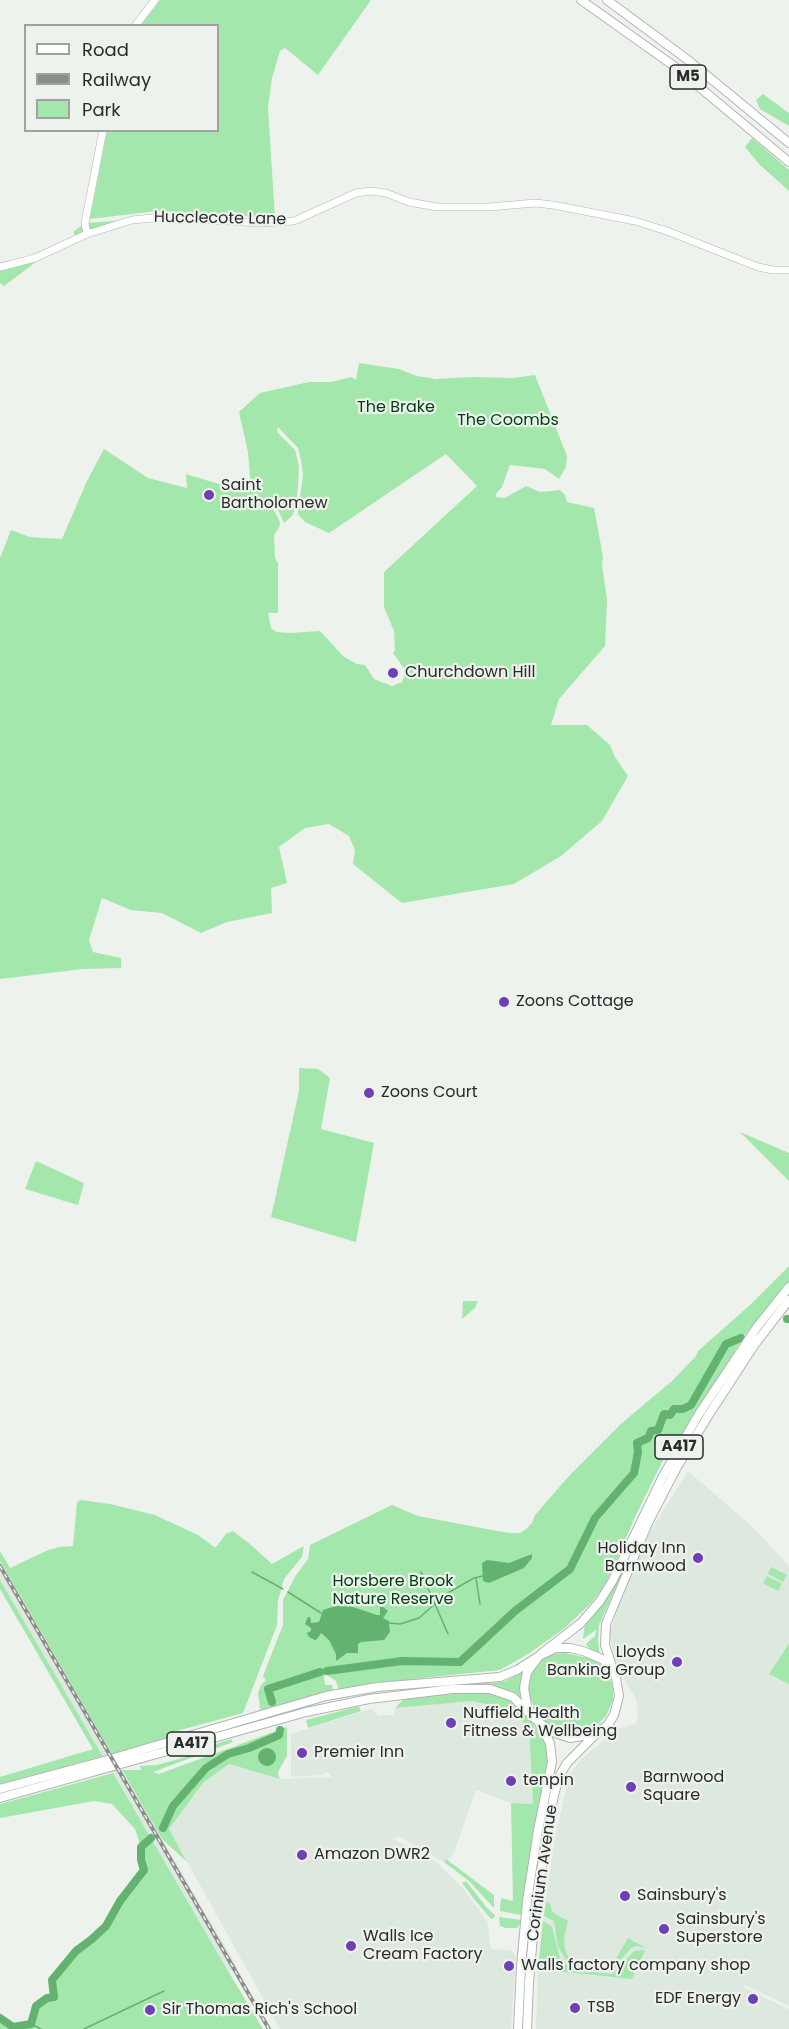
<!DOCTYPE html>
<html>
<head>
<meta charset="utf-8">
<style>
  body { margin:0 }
  #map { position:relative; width:789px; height:2029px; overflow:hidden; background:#edf2ed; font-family:Poppins,sans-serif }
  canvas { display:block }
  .legend { position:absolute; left:24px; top:24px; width:195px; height:108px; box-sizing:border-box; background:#edf2ed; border:2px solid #9fa29f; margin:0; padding:8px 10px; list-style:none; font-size:18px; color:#2a2b2a }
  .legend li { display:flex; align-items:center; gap:12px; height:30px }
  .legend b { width:30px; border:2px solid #9fa29f }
</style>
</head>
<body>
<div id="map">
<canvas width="789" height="2029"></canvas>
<ul class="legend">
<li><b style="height:8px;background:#fff"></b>Road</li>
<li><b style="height:8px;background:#8a8d8a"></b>Railway</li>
<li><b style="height:16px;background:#a4e7ac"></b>Park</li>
</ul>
</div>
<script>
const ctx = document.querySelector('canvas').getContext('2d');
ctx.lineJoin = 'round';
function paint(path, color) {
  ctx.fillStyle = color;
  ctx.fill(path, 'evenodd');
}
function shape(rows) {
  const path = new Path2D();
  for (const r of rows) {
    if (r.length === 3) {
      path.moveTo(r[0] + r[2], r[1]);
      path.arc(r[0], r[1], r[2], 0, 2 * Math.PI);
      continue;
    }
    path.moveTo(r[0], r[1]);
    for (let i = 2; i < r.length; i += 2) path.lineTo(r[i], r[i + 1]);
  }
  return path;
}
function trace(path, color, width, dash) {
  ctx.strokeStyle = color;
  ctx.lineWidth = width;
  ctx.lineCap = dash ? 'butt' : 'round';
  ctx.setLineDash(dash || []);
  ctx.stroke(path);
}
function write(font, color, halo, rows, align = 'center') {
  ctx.font = font + ' Poppins,sans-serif';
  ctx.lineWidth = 4.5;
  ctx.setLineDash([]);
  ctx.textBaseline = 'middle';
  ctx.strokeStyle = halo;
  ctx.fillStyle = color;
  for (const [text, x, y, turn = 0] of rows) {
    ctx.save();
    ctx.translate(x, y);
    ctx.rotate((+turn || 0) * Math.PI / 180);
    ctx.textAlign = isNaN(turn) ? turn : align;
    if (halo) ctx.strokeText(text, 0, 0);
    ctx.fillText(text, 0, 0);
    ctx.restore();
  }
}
paint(shape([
  [688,1471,753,1527,789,1566,789,1642,770,1673,789,1683,789,2006,745,1985,744,1988,789,2009,789,2029,536,2029,538,1969,546,1896,555,1838,566,1789,570,1774,580,1760,617,1729,635,1724,638,1715,636,1699,619,1670,609,1635,623,1594,651,1530],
  [0,1561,107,1746,238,1968,228,1971,0,1580],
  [473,1701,512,1711,529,1728,533,1804,511,1803,476,1790,453,1855,444,1862,398,1836,394,1839,436,1862,462,1887,487,1921,491,1949,511,1950,516,1957,511,2029,280,2029,169,1829,203,1783,229,1764,280,1779,332,1777,327,1772,321,1775,291,1777,291,1734,367,1710,372,1709,378,1716,391,1715,394,1715,395,1708]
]), '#dde8de');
paint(shape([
  [160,0,371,0,318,75,285,48,280,51,272,78,268,107,275,218,157,211,90,219,107,131,218,130,218,26,141,25],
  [763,94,789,113,789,126,760,109,756,100],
  [752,138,789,170,789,191,759,164,745,147],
  [132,220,77,238,73,232,85,223],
  [35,258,36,262,4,286,0,283,0,267],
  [359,363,399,369,417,376,436,379,473,377,513,378,535,375,567,456,566,467,559,479,545,469,510,465,502,487,496,494,496,497,505,498,526,486,540,492,560,490,565,495,567,502,594,508,603,557,602,565,607,600,605,646,559,699,551,725,587,725,610,745,615,757,628,776,602,821,561,856,514,884,402,903,353,864,355,850,349,836,329,824,305,828,279,847,287,883,271,888,272,913,227,922,201,933,162,913,131,910,102,898,89,940,93,952,121,958,121,968,83,969,0,979,0,558,11,530,30,537,62,539,87,481,104,449,148,478,187,488,186,474,232,488,251,489,248,452,239,412,260,393,309,382,331,382,351,377,356,380],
  [278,427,298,448,301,460,303,475,298,514,305,522,329,533,446,454,477,486,384,572,384,607,394,631,395,650,393,653,406,671,402,682,392,686,374,679,365,665,357,664,344,657,320,631,291,633,276,632,271,628,268,613,278,613,278,563,275,558,274,535,279,528,280,522,270,503,264,502,265,499,273,499,284,523,292,516,294,511,298,488,299,466,295,450,277,432],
  [299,1068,318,1069,330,1078,321,1129,374,1143,356,1242,271,1217,299,1091],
  [740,1132,789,1153,789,1181],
  [36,1161,84,1183,78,1205,25,1189],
  [789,1266,789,1282,743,1337,679,1445,670,1446,635,1517,613,1569,603,1587,592,1602,565,1628,528,1654,500,1670,422,1678,339,1690,336,1681,327,1675,324,1676,325,1685,332,1685,333,1691,260,1710,258,1693,261,1685,266,1680,263,1676,283,1625,283,1600,296,1575,308,1559,310,1545,392,1505,418,1516,492,1530,509,1533,520,1533,525,1530,532,1523,535,1515,569,1476,622,1423,672,1381,696,1356,698,1351,750,1305],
  [789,1292,789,1296,759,1334,641,1532,599,1625,598,1640,600,1656,591,1651,586,1644,595,1636,596,1630,583,1639,585,1622,688,1437,754,1336],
  [463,1301,478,1301,475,1308,462,1319],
  [81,1500,110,1504,155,1515,198,1535,214,1547,216,1547,226,1534,233,1531,251,1545,272,1564,304,1546,302,1557,284,1579,278,1601,277,1625,243,1713,173,1732,176,1736,112,1754,0,1561,0,1551,10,1568,46,1551,59,1547,73,1546,77,1502],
  [771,1567,787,1575,783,1582,768,1574],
  [767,1576,782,1584,778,1591,763,1583],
  [0,1580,98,1748,103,1756,0,1784,0,1777,93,1749,0,1589],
  [789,1643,789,1684,769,1674],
  [565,1653,588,1658,602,1665,609,1676,613,1686,613,1700,606,1716,596,1726,582,1732,562,1731,547,1723,536,1711,527,1691,529,1675,540,1660,552,1654],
  [523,1671,520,1688,522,1701,509,1692,498,1687,485,1685,463,1686,463,1683,492,1683,505,1681],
  [484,1690,509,1698,525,1713,548,1746,550,1760,521,1915,500,1911,500,1907,501,1898,513,1901,511,1803,533,1804,529,1728,512,1711,473,1701,395,1708,404,1699,410,1698],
  [356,1707,359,1707,361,1711,308,1728,306,1720],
  [287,1727,287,1756,279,1770,278,1774,280,1779,229,1764,203,1783,169,1829,187,1862,162,1839,122,1770,141,1770,140,1766,157,1765,186,1757,194,1751,231,1739,233,1742,153,1772,159,1774],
  [113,1773,228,1971,263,2029,0,2029,0,2018,13,2027,31,2024,36,2006,54,1997,52,1980,61,1968,76,1951,92,1939,106,1926,120,1901,144,1870,141,1860,141,1847,135,1829,112,1804,94,1801,0,1818,0,1804],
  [446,1859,494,1895,494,1908,469,1881,444,1862],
  [466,1881,487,1908,495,1915,494,1918,491,1919,474,1899,462,1883],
  [546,1902,550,1903,552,1911,557,1915,568,1921,564,1938,565,1948,567,1955,575,1964,574,1967,567,1961,558,1947,554,1921,544,1916],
  [499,1917,522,1920,517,1928,506,1928,500,1926],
  [543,1921,552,1927,560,1958,565,1963,574,1970,613,1974,634,1951,645,1950,632,1979,538,1969],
  [628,1938,646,1948,636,1946,631,1948,612,1970,600,1971,577,1968,577,1964,604,1968,612,1966]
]), '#a4e7ac');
paint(shape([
  [532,1554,532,1558,524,1568,489,1583,483,1581,482,1563,487,1560,509,1563],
  [336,1606,353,1607,377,1615,380,1615,380,1607,383,1607,388,1611,383,1618,389,1621,390,1632,384,1640,361,1642,358,1644,358,1653,347,1653,336,1661,336,1654,329,1640,321,1633,317,1639,315,1640,309,1637,307,1633,311,1631,311,1628,305,1624,308,1617,310,1617,311,1623,319,1622,323,1610],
  [267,1757,9]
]), '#64b270');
trace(shape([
  [252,1572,283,1589],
  [421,1572,448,1634],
  [476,1578,480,1604],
  [288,1592,321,1613],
  [389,1623,400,1624,419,1618,446,1594,474,1578,483,1576],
  [31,2024,41,2029],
  [84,2029,164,1991]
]), '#64b270', 1.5);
trace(shape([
  [787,1319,789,1319],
  [327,1671,402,1661,460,1662,515,1611,570,1569,595,1518,634,1473,638,1452,637,1443,648,1438,651,1431,658,1430,664,1414,670,1415,674,1409,683,1409,691,1405,726,1344,741,1338],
  [272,1702,268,1689,320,1672],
  [163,1828,173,1806,206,1768,228,1754,249,1748,279,1735,280,1730],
  [0,2018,13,2027,31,2024,36,2006,47,1998,54,1997,52,1980,76,1951,92,1939,106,1926,120,1901,144,1870,141,1860,141,1847,151,1838]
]), '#64b270', 8);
const secondary = shape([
  [135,26,155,0],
  [87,234,85,223,103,130],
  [0,267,35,258,87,234,132,220,163,217,260,223,294,221,356,193,371,191,386,193,409,202,437,207,489,207,535,203,553,205,635,221,667,231,758,267,773,270,789,270]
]);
const highway = shape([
  [581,0,674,66,789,162],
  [607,0,688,60,789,143],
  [556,1648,570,1648,583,1651,602,1659,613,1669,616,1678,619,1696,614,1715,607,1726,590,1735,570,1738,550,1731,535,1719,527,1706,524,1688,527,1672,539,1656,556,1648],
  [541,1654,581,1623,600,1601,613,1580,663,1476,699,1414,757,1327,789,1287],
  [613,1669,605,1645,606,1624,648,1523,676,1469,708,1416,755,1344,789,1300],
  [0,1789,100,1762,326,1696,377,1687,500,1677,517,1670,539,1656],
  [0,1798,306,1712,369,1699,453,1689,490,1689,513,1697,535,1719],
  [518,2029,521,1967,527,1901,538,1830,552,1762,550,1743,539,1723],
  [527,2029,529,1982,536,1901,554,1795,559,1777,567,1763,598,1732]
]);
trace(secondary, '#b1b5b1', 8);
trace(highway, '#b1b5b1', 10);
trace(secondary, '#fff', 7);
trace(highway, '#fff', 8);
const rail = shape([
  [0,1566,269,2029]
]);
trace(rail, '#8a8d8a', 4);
trace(rail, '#edf2ed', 1.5, [4.5]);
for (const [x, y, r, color] of [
  [209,495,6,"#6e3fb6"],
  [393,673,6,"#6e3fb6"],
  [504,1002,6,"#6e3fb6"],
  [369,1093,6,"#6e3fb6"],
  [698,1558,6,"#6e3fb6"],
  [677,1662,6,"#6e3fb6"],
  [451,1723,6,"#6e3fb6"],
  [302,1753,6,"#6e3fb6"],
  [511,1781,6,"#6e3fb6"],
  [631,1787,6,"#6e3fb6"],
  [302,1855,6,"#6e3fb6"],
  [625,1896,6,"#6e3fb6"],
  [664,1929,6,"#6e3fb6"],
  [351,1946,6,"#6e3fb6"],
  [509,1966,6,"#6e3fb6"],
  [753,1999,6,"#6e3fb6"],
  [575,2008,6,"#6e3fb6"],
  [150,2010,6,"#6e3fb6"]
]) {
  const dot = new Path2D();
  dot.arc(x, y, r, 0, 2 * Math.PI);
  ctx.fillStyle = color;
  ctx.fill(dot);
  trace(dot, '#edf2ed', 2);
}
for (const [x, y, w] of [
  [688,77,36],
  [679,1447,48],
  [191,1744,48]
]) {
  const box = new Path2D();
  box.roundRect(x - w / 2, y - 12, w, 24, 4.5);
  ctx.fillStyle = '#edf2ed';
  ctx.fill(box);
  trace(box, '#2a2b2a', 1.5);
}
write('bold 15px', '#2a2b2a', null, [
  ["M5",688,77],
  ["A417",679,1447],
  ["A417",191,1744]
]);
write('16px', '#2a2b2a', '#edf2ed', [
  ["Hucclecote Lane",220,219,1],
  ["Corinium Avenue",543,1873,-82]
]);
write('16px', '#003d12', '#edf2ed', [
  ["The Brake",396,408],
  ["The Coombs",508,421],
  ["Horsbere Brook",393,1582],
  ["Nature Reserve",393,1600]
]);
write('16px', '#2a2b2a', '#edf2ed', [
  ["Saint",221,486],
  ["Bartholomew",221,504],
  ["Churchdown Hill",405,673],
  ["Zoons Cottage",516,1002],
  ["Zoons Court",381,1093],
  ["Holiday Inn",686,1549,"right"],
  ["Barnwood",686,1567,"right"],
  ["Lloyds",665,1653,"right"],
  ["Banking Group",665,1671,"right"],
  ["Nuffield Health",463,1714],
  ["Fitness & Wellbeing",463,1732],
  ["Premier Inn",314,1753],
  ["Barnwood",643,1778],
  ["Square",643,1796],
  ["tenpin",523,1781],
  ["Amazon DWR2",314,1855],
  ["Sainsbury's",637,1896],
  ["Sainsbury's",676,1920],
  ["Superstore",676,1938],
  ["Walls Ice",363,1937],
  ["Cream Factory",363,1955],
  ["Walls factory company shop",521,1966],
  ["EDF Energy",741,1999,"right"],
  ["TSB",587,2008],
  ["Sir Thomas Rich's School",162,2010]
], 'left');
</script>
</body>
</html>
